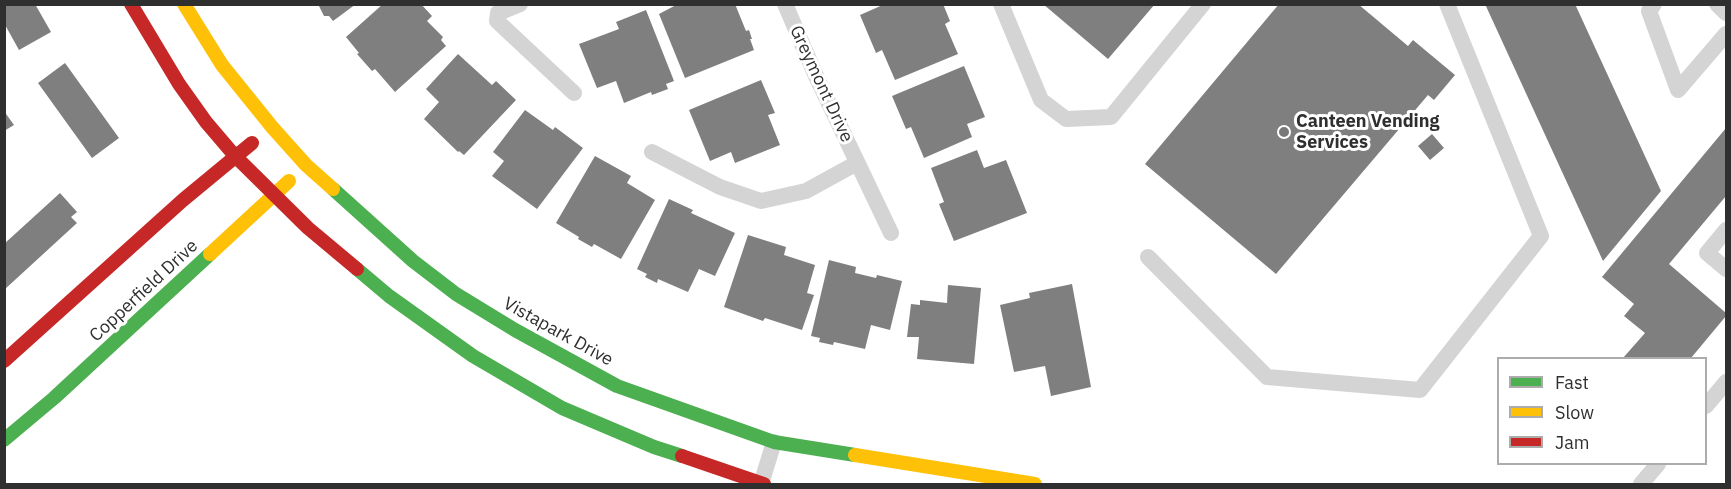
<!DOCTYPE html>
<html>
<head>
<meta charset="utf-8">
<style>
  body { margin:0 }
  #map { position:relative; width:1731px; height:489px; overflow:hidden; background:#fff; font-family:"IBM Plex Sans",sans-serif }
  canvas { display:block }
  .frame { position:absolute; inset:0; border:6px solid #2f2f2f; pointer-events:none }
  .legend { position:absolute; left:1497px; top:357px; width:210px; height:108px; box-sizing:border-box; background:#fff; border:2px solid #acacac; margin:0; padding:8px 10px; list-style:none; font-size:18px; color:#2f2f2f }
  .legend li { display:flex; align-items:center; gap:12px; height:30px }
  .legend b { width:30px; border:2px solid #acacac }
</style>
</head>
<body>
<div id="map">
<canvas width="1731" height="489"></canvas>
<div class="frame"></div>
<ul class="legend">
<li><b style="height:8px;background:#4caf50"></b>Fast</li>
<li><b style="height:8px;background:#ffc107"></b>Slow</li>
<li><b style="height:8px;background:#c62828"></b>Jam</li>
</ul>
</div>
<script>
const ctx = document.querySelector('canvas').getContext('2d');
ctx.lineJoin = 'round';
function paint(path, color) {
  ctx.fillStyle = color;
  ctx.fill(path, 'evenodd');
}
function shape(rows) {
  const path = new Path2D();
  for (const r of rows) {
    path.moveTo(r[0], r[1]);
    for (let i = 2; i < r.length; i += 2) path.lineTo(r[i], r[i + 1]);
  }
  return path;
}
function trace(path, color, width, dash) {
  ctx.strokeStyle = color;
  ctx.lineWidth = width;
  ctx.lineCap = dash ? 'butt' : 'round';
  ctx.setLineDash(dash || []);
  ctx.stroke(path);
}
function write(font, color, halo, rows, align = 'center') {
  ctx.font = font + ' "IBM Plex Sans",sans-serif';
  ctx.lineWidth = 6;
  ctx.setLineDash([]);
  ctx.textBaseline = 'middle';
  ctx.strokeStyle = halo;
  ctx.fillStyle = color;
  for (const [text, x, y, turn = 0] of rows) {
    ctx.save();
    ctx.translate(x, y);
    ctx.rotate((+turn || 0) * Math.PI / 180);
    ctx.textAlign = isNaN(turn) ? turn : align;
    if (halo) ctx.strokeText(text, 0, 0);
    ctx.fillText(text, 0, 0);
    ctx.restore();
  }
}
paint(shape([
  [4,4,35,4,51,32,19,50,4,23],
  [318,4,356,4,333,21,329,16,324,16],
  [383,4,421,4,432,16,427,21,443,37,441,40,446,46,395,92,375,69,372,71,357,54,359,53,346,37],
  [678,4,735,4,746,31,749,30,752,39,750,39,754,50,685,78,659,14],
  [885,4,943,4,950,21,945,24,958,54,895,80,882,50,876,53,860,15],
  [1043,4,1155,4,1108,59],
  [1279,4,1358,4,1408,46,1413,40,1455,75,1434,100,1428,95,1276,274,1145,164],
  [1485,4,1575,4,1661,191,1603,261],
  [646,10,674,81,666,84,668,89,652,95,651,92,624,103,616,81,597,88,579,44,619,29,616,22],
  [458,54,492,85,496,81,516,100,464,155,459,151,458,152,424,119,439,102,426,89],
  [65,63,119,138,92,158,38,83],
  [964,66,985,117,967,124,972,137,924,158,911,127,906,129,892,96],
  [761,80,775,113,768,115,780,145,735,163,731,152,710,161,689,110],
  [525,110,553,130,555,127,583,148,537,209,492,176,504,161,493,152],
  [4,111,14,125,4,131],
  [1726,128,1726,196,1669,264,1726,313,1726,316,1691,358,1623,358,1645,333,1624,316,1634,304,1602,277],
  [1432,134,1444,148,1430,160,1418,146],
  [977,150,984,168,1006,160,1027,213,954,241,939,204,944,202,931,168],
  [595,156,631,176,627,183,655,200,621,259,594,244,592,247,578,239,579,237,556,223],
  [60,193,77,212,71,217,77,223,4,290,4,244],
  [669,199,693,210,691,213,735,233,715,276,699,269,688,292,658,279,657,283,645,277,647,274,637,269],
  [748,235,786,247,784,255,815,265,807,293,814,295,802,330,765,318,763,321,724,307],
  [829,260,856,267,855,273,876,278,877,275,902,281,890,330,871,325,865,349,834,342,833,345,819,342,820,338,811,336],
  [1072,284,1091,387,1051,396,1045,366,1014,372,1000,305,1030,298,1029,293],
  [948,285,981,288,974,364,917,359,919,337,907,337,911,304,920,305,920,300,947,303]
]), '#7f7f7f');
trace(shape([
  [520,4,498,13,497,21,574,93],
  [785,4,816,76,891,233],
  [1001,4,1041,100,1066,119,1111,117,1203,4],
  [1654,4,1649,11,1678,90,1726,34],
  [1717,4,1726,13],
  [652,152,720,187,761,201,806,191,857,163],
  [1726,230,1707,253,1726,269],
  [1148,257,1267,377,1420,390,1541,236,1447,4],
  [1706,406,1726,382],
  [761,484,774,442],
  [1641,484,1658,464]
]), '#d4d4d4', 16);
trace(shape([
  [333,189,413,261,456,294,515,330,617,386,774,442,855,455],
  [357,269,389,296,473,356,562,408,654,447,682,456],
  [4,440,54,398,210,254]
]), '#4caf50', 14);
trace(shape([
  [184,4,222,65,272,127,306,165,333,189],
  [210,254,289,181],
  [855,455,1035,484]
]), '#ffc107', 14);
trace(shape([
  [131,4,179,84,206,122,235,156,308,228,357,269],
  [4,361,183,200,252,143],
  [682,456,764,484]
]), '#c62828', 14);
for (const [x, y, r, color] of [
  [1284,132,6,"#787878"]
]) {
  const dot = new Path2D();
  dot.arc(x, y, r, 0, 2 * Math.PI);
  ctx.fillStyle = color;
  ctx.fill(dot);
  trace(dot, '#fff', 2);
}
write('18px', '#2f2f2f', '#fff', [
  ["Greymont Drive",821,84,65],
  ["Copperfield Drive",144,291,-43],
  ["Vistapark Drive",558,332,29]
]);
write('bold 18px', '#2f2f2f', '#fff', [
  ["Canteen Vending",1296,122],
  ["Services",1296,143]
], 'left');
</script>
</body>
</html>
